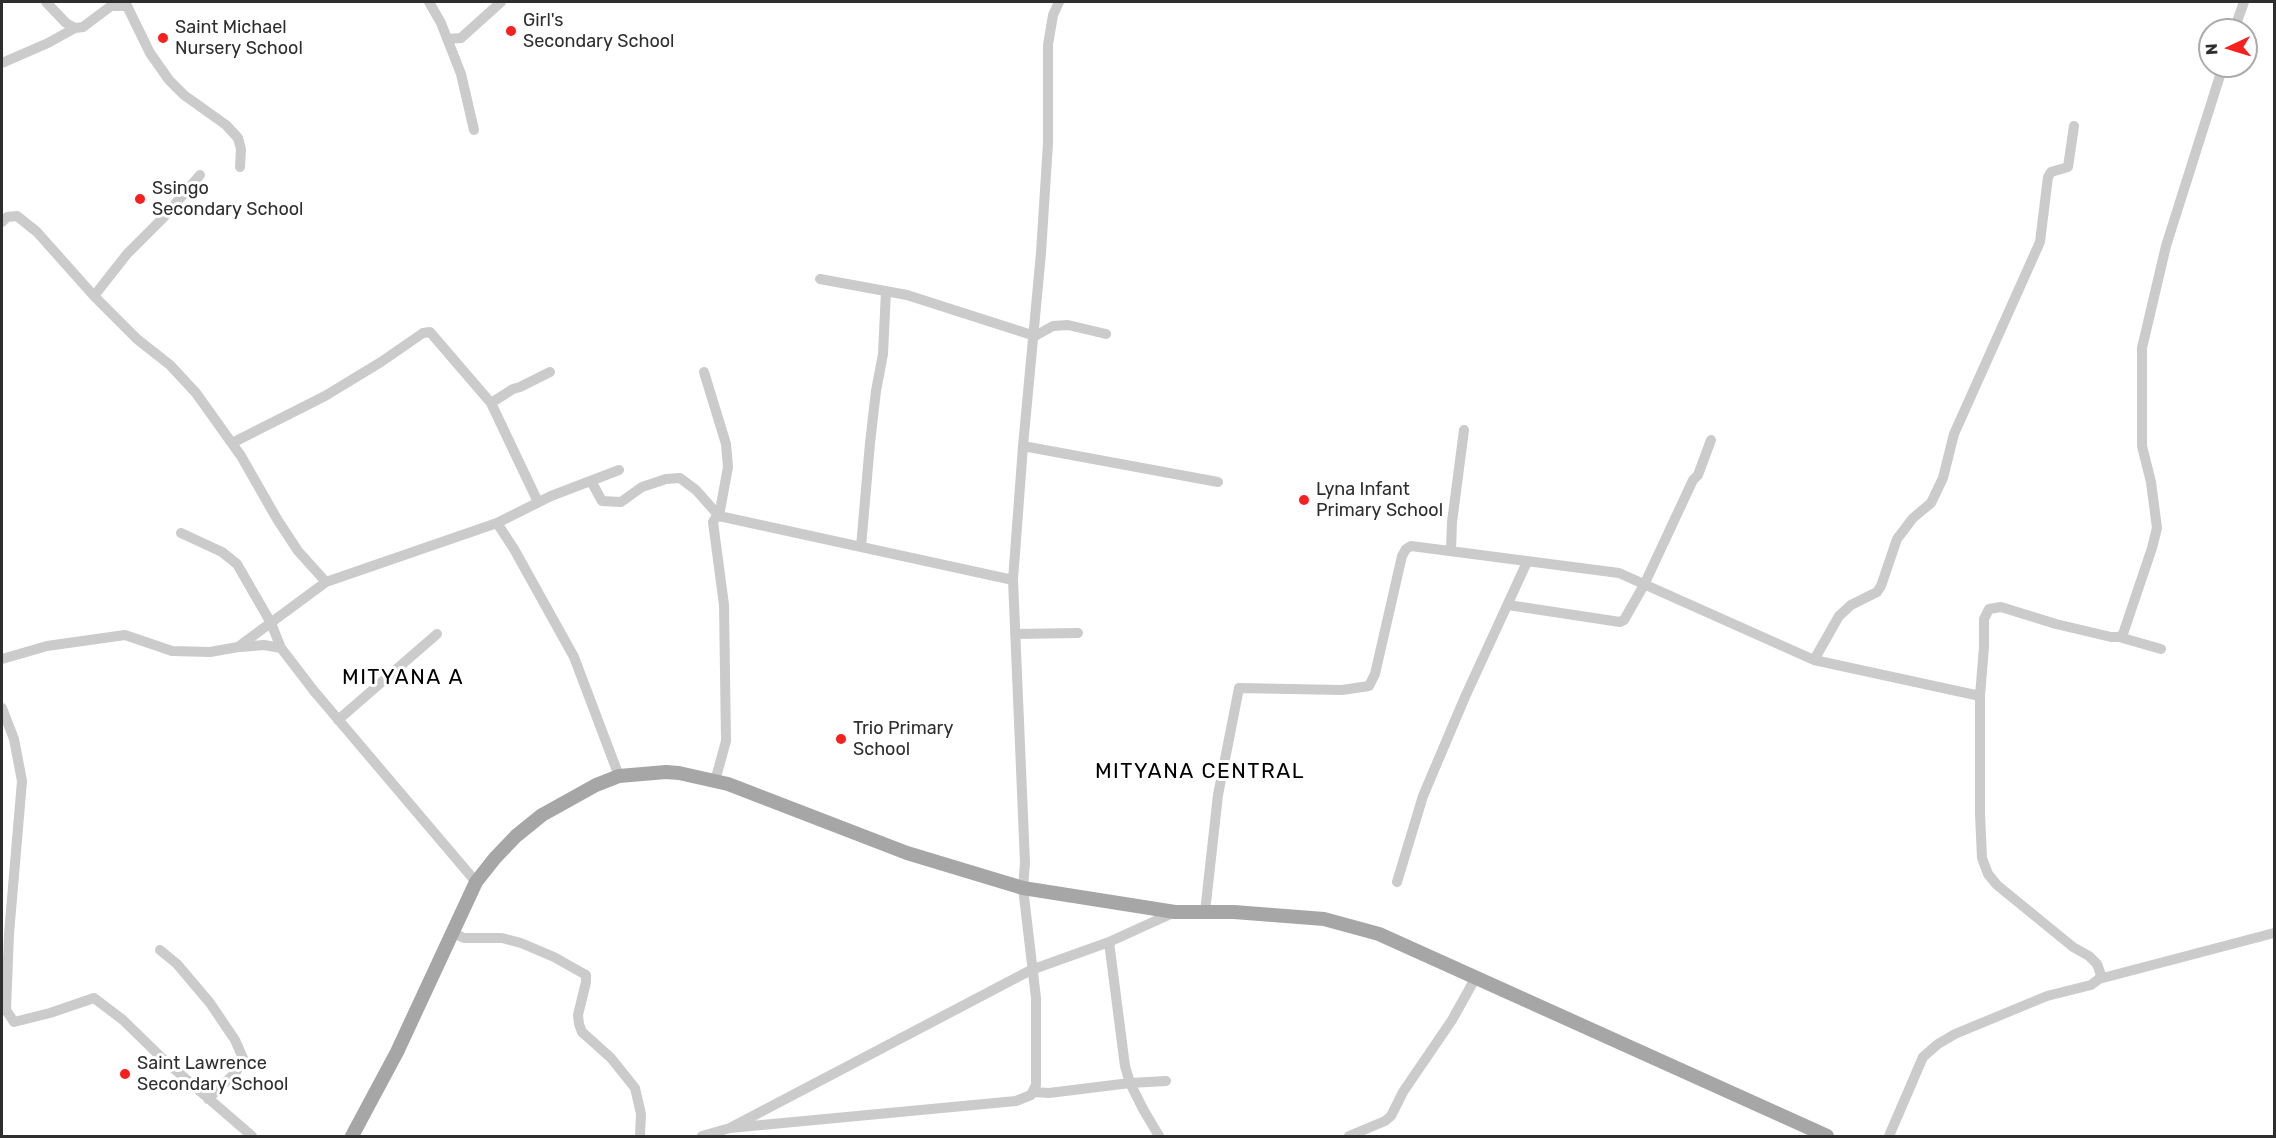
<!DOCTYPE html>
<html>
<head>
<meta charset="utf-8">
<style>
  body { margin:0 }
  #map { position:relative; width:2276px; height:1138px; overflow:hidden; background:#fff; font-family:Rubik,sans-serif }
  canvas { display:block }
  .frame { position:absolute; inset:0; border:3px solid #2e2e2e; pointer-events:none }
  .north { position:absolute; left:2198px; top:18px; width:60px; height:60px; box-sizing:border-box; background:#fff; border:2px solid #ababab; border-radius:50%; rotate:266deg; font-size:16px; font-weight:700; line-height:24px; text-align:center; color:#2e2e2e }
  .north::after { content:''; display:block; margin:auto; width:21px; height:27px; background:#f7201f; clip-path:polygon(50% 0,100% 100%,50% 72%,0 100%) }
</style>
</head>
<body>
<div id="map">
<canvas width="2276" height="1138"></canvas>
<div class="frame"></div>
<div class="north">N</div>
</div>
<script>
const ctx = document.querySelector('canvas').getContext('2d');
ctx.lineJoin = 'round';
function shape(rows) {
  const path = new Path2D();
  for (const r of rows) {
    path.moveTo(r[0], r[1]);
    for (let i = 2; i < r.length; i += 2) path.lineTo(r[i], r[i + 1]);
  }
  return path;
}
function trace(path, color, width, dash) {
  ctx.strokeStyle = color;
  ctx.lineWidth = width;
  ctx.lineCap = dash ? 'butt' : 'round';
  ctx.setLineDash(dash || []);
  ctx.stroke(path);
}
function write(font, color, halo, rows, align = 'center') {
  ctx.font = font + ' Rubik,sans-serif';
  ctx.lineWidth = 6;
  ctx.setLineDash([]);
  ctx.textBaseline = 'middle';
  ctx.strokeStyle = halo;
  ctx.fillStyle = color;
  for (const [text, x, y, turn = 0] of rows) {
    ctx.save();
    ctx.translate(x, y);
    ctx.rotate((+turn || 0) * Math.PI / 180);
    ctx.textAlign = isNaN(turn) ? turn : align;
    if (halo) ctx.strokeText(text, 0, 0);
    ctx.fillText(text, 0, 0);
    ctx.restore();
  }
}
trace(shape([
  [46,2,66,23,75,28],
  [429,2,441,23,461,74,474,130],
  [2234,30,2244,2],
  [447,39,461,38,501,2],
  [2,63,48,43,75,28,83,27,111,6,127,6,150,53,169,80,184,95,226,125,238,138,241,149,240,167],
  [2,222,7,217,17,216,37,232,94,296,137,339,170,365,196,393,241,456,277,519,298,551,326,582],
  [820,279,907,295,1035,336,1053,326,1068,325,1106,334],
  [94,296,127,254,163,218,200,175],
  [491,403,513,389,520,387,550,372],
  [232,443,325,396,381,362,423,333,430,332,491,403,538,502],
  [1023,446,1218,482],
  [591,481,602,501,621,502,642,487,666,479,680,478,696,490,719,516,728,467,726,444,704,372],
  [497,523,514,549,574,657,619,776],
  [181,533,222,552,237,564,271,623,281,648,314,691,476,882],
  [861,547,870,443,876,391,883,354,886,291],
  [1451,550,1452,522,1464,430],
  [1508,605,1620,622,1624,620,1644,585,1693,480,1698,475,1711,440],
  [1015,634,1078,633],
  [2119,637,2161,649],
  [241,647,264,645,281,648],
  [2,659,47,646,125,635,172,651,210,652,238,647,326,582,497,523,551,496,619,470],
  [1814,660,1839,616,1851,605,1877,592,1881,586,1897,539,1913,518,1931,503,1943,478,1954,434,2040,242,2048,177,2051,172,2068,167,2074,126],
  [2,708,14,739,22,781,9,934,6,1010,14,1022,50,1013,94,998,123,1020,164,1060,252,1136],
  [338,720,437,634],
  [715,781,726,741,724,605,713,522,716,517,719,516,1013,580],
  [1397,882,1423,796,1465,697,1527,562],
  [1205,912,1218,795,1239,688,1342,690,1369,686,1375,674,1402,556,1406,549,1411,546,1619,573,1814,660,1980,696],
  [453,933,464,938,502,938,521,943,554,957,586,975,586,982,578,1015,579,1024,582,1032,611,1058,635,1088,641,1114,640,1136],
  [1109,942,1125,1066,1130,1083,1143,1109,1159,1136],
  [160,950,177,964,210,1003,235,1040,243,1058,242,1062,236,1072,208,1099],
  [2099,979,2274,933],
  [1034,1092,1049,1093,1130,1083,1166,1081],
  [730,1128,1016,1101,1031,1095,1036,1085,1036,998,1023,888,1025,863,1013,580,1023,446,1041,253,1048,143,1048,45,1053,15,1059,2],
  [702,1136,730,1128,1031,970,1109,942,1175,912],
  [1349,1136,1385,1121,1391,1116,1403,1092,1452,1020,1476,977],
  [1889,1136,1923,1057,1938,1044,1955,1034,2047,996,2091,985,2099,979,2101,975,2097,964,2089,956,2073,947,1997,885,1988,874,1982,858,1980,814,1980,696,1984,647,1984,619,1989,609,2001,607,2056,624,2111,637,2119,637,2123,634,2152,548,2157,528,2151,482,2142,446,2142,348,2166,246,2223,66]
]), '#cbcbcb', 10);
trace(shape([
  [352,1136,397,1052,476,882,495,858,516,836,542,815,596,785,619,776,666,772,679,773,728,784,907,853,1023,888,1175,912,1234,912,1324,919,1379,934,1827,1136]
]), '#a6a6a6', 14);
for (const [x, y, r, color] of [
  [511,31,6,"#f7201f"],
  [163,38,6,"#f7201f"],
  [140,199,6,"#f7201f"],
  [1304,500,6,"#f7201f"],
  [841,739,6,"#f7201f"],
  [125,1074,6,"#f7201f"]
]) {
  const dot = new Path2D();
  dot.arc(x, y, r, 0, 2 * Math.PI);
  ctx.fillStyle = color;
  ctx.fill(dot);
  trace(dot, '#fff', 2);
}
write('18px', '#2e2e2e', '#fff', [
  ["Girl's",523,21],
  ["Secondary School",523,42],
  ["Saint Michael",175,28],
  ["Nursery School",175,49],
  ["Ssingo",152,189],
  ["Secondary School",152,210],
  ["Lyna Infant",1316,490],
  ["Primary School",1316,511],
  ["Trio Primary",853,729],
  ["School",853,750],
  ["Saint Lawrence",137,1064],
  ["Secondary School",137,1085]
], 'left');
ctx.letterSpacing = '1.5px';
write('21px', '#000', '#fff', [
  ["MITYANA A",403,678],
  ["MITYANA CENTRAL",1200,772]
]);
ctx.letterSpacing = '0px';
</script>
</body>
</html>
